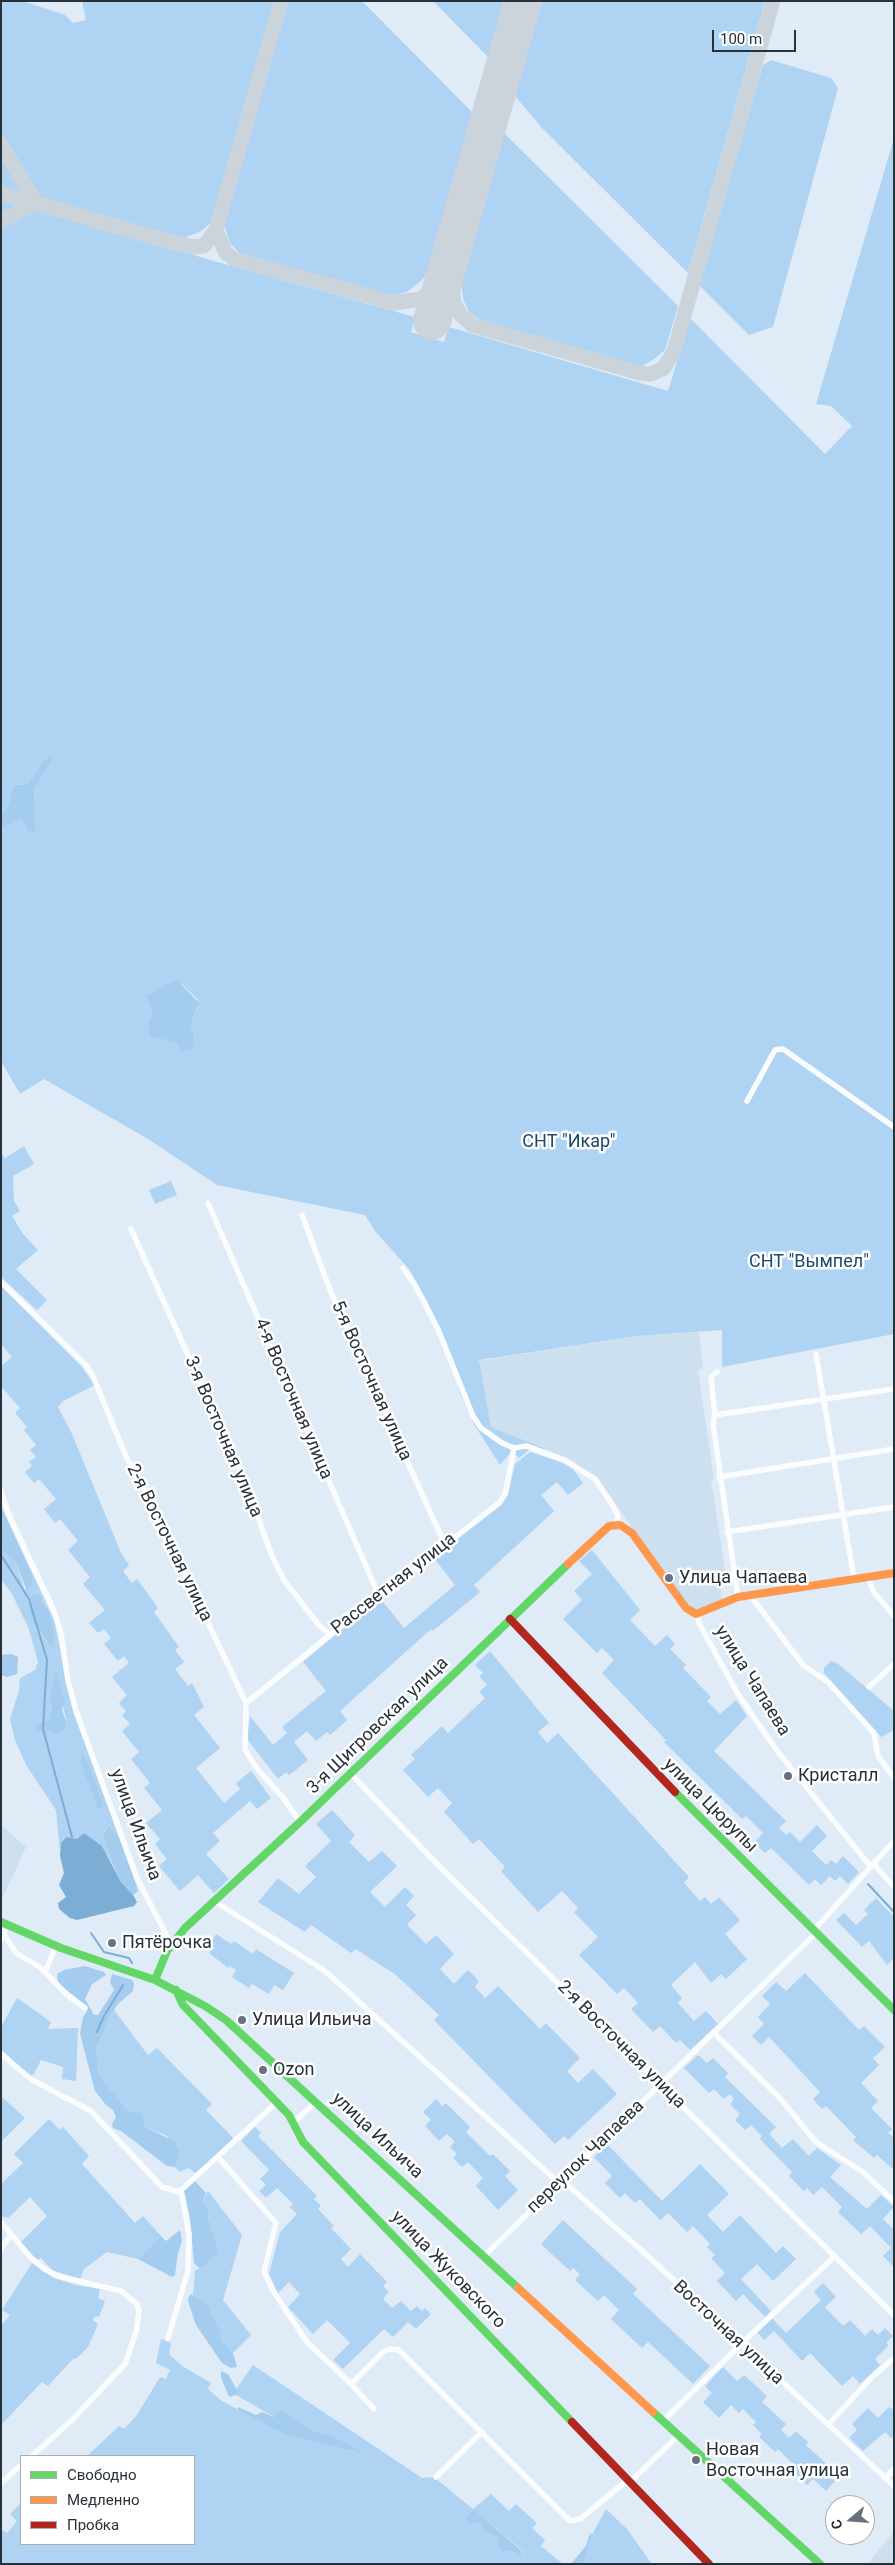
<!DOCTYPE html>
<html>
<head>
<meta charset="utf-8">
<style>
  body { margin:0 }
  #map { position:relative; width:895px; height:2565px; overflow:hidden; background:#dfebf6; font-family:Roboto,sans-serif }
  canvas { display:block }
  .frame { position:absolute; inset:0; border:2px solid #27313a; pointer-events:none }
  .legend { position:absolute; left:20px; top:2455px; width:175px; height:90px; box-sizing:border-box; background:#fff; border:1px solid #a9adb0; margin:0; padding:6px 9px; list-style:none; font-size:15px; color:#27313a }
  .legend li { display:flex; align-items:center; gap:10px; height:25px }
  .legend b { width:25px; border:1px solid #a9adb0 }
  .north { position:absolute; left:825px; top:2495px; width:50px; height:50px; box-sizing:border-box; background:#fff; border:1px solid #a9adb0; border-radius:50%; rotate:252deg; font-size:14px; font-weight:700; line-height:20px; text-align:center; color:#27313a }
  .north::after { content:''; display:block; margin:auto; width:18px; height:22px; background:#67727c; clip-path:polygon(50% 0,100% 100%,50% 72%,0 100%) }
  .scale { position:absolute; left:712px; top:30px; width:84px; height:22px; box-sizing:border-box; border:2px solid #27313a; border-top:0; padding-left:6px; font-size:15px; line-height:18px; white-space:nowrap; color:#27313a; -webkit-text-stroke:4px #fff; paint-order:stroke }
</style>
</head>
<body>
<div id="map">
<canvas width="895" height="2565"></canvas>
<div class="frame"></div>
<ul class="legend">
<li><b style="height:6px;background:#63d668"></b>Свободно</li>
<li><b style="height:6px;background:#ff974d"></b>Медленно</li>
<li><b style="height:6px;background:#b3261e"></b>Пробка</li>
</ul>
<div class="north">С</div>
<div class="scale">100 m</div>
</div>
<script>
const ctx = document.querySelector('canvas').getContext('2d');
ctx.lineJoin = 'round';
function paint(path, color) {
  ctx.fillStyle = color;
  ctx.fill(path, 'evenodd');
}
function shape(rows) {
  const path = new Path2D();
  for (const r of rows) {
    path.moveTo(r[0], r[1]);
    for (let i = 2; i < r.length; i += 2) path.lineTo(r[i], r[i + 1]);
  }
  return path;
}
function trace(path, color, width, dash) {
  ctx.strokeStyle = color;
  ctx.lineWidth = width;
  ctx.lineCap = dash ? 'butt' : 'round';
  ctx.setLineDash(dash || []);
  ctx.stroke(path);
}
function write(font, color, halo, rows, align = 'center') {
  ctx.font = font + ' Roboto,sans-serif';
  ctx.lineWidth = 5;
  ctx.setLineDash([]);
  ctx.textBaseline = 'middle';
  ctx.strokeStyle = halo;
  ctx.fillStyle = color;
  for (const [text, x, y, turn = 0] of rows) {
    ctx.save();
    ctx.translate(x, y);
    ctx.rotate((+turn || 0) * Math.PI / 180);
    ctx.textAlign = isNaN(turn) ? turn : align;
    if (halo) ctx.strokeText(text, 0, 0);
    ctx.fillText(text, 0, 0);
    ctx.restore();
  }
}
paint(shape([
  [699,1332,703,1368,698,1370,714,1480,711,1480,726,1575,724,1583,720,1585,722,1603,689,1610,597,1477,593,1479,578,1468,575,1461,491,1427,479,1361,637,1336],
  [1,1825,26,1847,1,1901],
  [894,2532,894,2564,869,2564,868,2563]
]), '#cce0f0');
paint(shape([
  [1,1,23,1,65,15,73,23,86,20,82,1,275,1,214,220,200,232,180,239,174,238,172,247,203,258,415,317,411,332,444,342,449,327,668,391,690,318,825,454,852,426,831,406,816,404,894,138,894,1334,722,1367,722,1330,637,1336,479,1360,491,1427,546,1449,531,1448,519,1458,512,1451,500,1465,475,1426,460,1393,445,1341,428,1303,409,1269,375,1231,365,1215,217,1185,148,1139,44,1079,20,1094,1,1061,1,829,22,817,36,832,34,790,52,756,46,758,28,784,14,785,7,809,1,814],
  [182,984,197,999,198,1008,193,1015,191,1023,195,1043,150,1036,148,1032,149,1018,153,1012],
  [288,1,362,1,474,114,429,267,423,279,407,292,385,298,244,258,230,243,224,224],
  [433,1,506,1,489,58],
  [542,1,765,1,688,273,542,128,515,96],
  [771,60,831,78,838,88,773,327,749,335,699,285,763,65],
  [504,133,678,306,665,350,653,360,638,368,486,325,469,312,463,299,461,281],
  [24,1146,34,1164,13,1176,14,1201,20,1211,12,1216,23,1234,38,1250,16,1269,47,1300,37,1310,1,1277,1,1152,5,1158],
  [171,1181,177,1195,155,1204,149,1190],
  [1,1286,80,1365,95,1385,63,1401,58,1407,72,1434,121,1553,129,1565,123,1571,132,1583,137,1579,158,1608,154,1612,179,1647,175,1650,184,1662,175,1669,188,1686,192,1683,204,1707,194,1715,220,1748,196,1768,224,1803,240,1789,236,1783,251,1771,271,1798,257,1809,250,1801,213,1833,220,1841,206,1854,229,1879,214,1893,198,1875,180,1891,159,1866,167,1859,155,1844,160,1839,146,1823,162,1810,144,1788,150,1783,131,1759,139,1752,122,1731,130,1724,122,1715,126,1711,119,1703,127,1695,112,1677,129,1663,124,1656,118,1661,104,1644,111,1638,104,1629,98,1633,89,1623,105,1610,83,1584,90,1577,68,1550,78,1541,60,1519,55,1523,44,1509,56,1499,39,1479,34,1483,25,1472,32,1466,29,1462,36,1457,30,1450,36,1445,24,1430,27,1427,15,1413,20,1408,1,1386,1,1366,12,1357,1,1344],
  [530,1452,563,1463,573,1469,583,1483,568,1495,557,1482,541,1495,554,1511,474,1585,480,1592,433,1631,431,1629,340,1711,347,1720,330,1735,327,1732,316,1741,307,1731,294,1742,308,1760,289,1775,286,1772,278,1779,247,1739,250,1716,273,1745,287,1733,282,1727,326,1691,303,1662,380,1598,404,1628,455,1585,433,1557,502,1504,508,1495,515,1464],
  [1,1549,16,1562,25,1591,33,1576,26,1560,54,1620,73,1711,119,1837,109,1825,103,1833,113,1865,102,1846,84,1833,77,1839,66,1837,63,1839,60,1849,61,1863,56,1810,26,1765,15,1740,10,1719,19,1691,20,1678,35,1670,38,1662,29,1629,12,1594,1,1579],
  [42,1599,49,1611,54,1631,47,1642,34,1624,33,1616],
  [56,1672,67,1725,56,1734,35,1724,48,1720,52,1705,49,1697,51,1689],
  [592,1550,640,1610,630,1620,655,1646,667,1635,675,1644,670,1649,686,1665,683,1668,711,1697,707,1701,720,1714,736,1700,747,1716,714,1751,786,1821,779,1828,786,1835,790,1832,800,1842,817,1825,827,1836,812,1851,826,1865,831,1860,836,1864,843,1856,859,1872,848,1884,840,1876,835,1881,830,1876,821,1885,815,1879,809,1885,771,1848,765,1853,754,1843,763,1833,746,1816,742,1819,664,1742,666,1740,602,1673,614,1660,602,1648,597,1653,563,1619,582,1600,574,1591,592,1574,579,1561],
  [490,1651,549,1723,538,1732,547,1743,558,1733,689,1877,684,1883,700,1901,705,1897,711,1904,719,1897,740,1920,725,1934,747,1959,726,1979,721,1974,711,1983,695,1962,671,1985,682,1998,678,2003,694,2021,706,2011,718,2024,690,2050,680,2040,676,2043,660,2026,653,2032,631,2009,638,2003,624,1988,617,1994,579,1955,598,1937,574,1912,578,1908,562,1891,538,1912,501,1871,505,1867,479,1839,473,1844,444,1812,452,1803,438,1788,428,1797,403,1770,415,1759,411,1755,442,1726,448,1733,485,1698,479,1692,487,1685,479,1676,483,1673,475,1665],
  [831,1661,837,1663,894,1711,894,1730,881,1737,824,1673,824,1668],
  [332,1810,355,1835,349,1842,369,1862,382,1851,397,1866,370,1892,385,1907,405,1887,414,1896,406,1905,416,1915,407,1925,426,1944,436,1935,454,1954,440,1969,454,1984,468,1970,479,1981,475,1987,485,1998,498,1986,540,2029,546,2023,580,2058,567,2071,578,2083,593,2069,617,2094,568,2140,564,2136,555,2144,434,2020,439,2015,396,1975,356,1949,351,1953,311,1925,305,1932,258,1902,278,1878,299,1894,316,1877,305,1866,331,1841,316,1824],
  [876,1898,894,1917,894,1958,887,1965,869,1941,862,1947,836,1920,844,1913,856,1925,868,1914,864,1910],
  [216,1934,231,1944,234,1941,253,1954,256,1949,294,1973,283,1990,274,1985,269,1994,252,1984,249,1988,232,1977,236,1970,230,1966,228,1968,209,1953,211,1950,207,1948],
  [805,1973,859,2030,864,2026,885,2047,873,2058,879,2065,861,2083,878,2101,871,2108,892,2129,888,2133,894,2138,894,2170,877,2155,874,2158,853,2140,856,2137,826,2106,822,2109,813,2099,820,2092,769,2037,761,2045,752,2036,764,2024,758,2017,770,2004,762,1996,776,1982,786,1991],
  [17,1998,51,2022,48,2029,78,2028,76,2081,62,2079,63,2067,41,2060,33,2075,30,2076,2,2050,2,2025],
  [114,2010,148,2055,157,2048,212,2104,206,2110,234,2139,196,2173,188,2168,180,2172,175,2167,180,2155,167,2136,145,2127,129,2112,98,2074,95,2046,104,2032,109,2017],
  [698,2055,707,2063,713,2058,728,2073,725,2077,776,2127,769,2134,782,2148,793,2139,809,2156,817,2148,841,2165,830,2177,867,2209,881,2195,894,2207,883,2219,894,2230,894,2267,883,2256,891,2248,870,2226,861,2234,838,2212,842,2207,822,2187,813,2195,807,2188,804,2191,789,2176,792,2172,760,2139,762,2136,751,2125,745,2130,735,2120,740,2114,730,2104,734,2099,730,2094,724,2099,714,2089,709,2093,684,2068],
  [1,2096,25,2118,1,2142],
  [436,2099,442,2106,446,2103,470,2127,466,2132,490,2156,493,2154,510,2171,505,2176,518,2190,498,2210,476,2186,483,2178,468,2162,462,2167,453,2158,457,2154,450,2147,455,2142,447,2134,439,2141,425,2126,431,2120,423,2112],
  [49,2119,60,2130,63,2127,89,2156,82,2164,135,2223,143,2216,161,2236,138,2259,107,2252,84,2269,80,2279,52,2270,41,2258,37,2260,21,2242,47,2216,30,2197,8,2218,1,2216,1,2184,23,2163,14,2154],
  [255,2127,261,2133,258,2136,317,2196,314,2199,321,2206,318,2209,334,2226,331,2228,351,2249,341,2259,348,2267,360,2254,387,2282,383,2286,389,2292,383,2299,392,2308,401,2301,411,2311,417,2306,422,2311,425,2308,431,2314,416,2329,408,2322,393,2337,384,2329,343,2369,333,2360,350,2343,327,2320,313,2334,288,2307,300,2294,289,2282,278,2293,269,2274,280,2232,297,2214,290,2207,293,2204,277,2188,266,2198,259,2191,266,2185,260,2179,269,2170,241,2141],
  [607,2144,662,2201,700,2164,729,2194,707,2215,723,2232,740,2215,776,2253,783,2246,796,2259,773,2281,757,2264,741,2279,771,2311,765,2317,743,2294,736,2301,717,2281,725,2273,711,2258,715,2255,707,2247,710,2244,693,2226,687,2232,668,2213,660,2220,640,2199,635,2203,625,2193,620,2198,605,2183,612,2176,594,2157],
  [208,2191,242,2235,223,2300,251,2335,233,2353,220,2339,201,2302,193,2295,195,2271,219,2252,208,2217,209,2210,204,2205,203,2200],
  [563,2220,637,2289,633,2294,710,2366,693,2384,648,2342,642,2348,611,2319,619,2310,604,2295,598,2301,575,2280,580,2274,573,2268,570,2271,541,2244],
  [32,2263,53,2277,75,2285,100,2289,98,2298,105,2301,99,2317,95,2316,93,2320,98,2324,88,2347,77,2358,73,2359,48,2386,42,2382,1,2425,1,2326,10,2315,2,2310],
  [823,2283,836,2297,825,2307,843,2326,850,2320,865,2336,872,2329,878,2335,885,2328,893,2336,886,2343,889,2345,875,2359,880,2365,860,2384,853,2376,842,2386,810,2353,802,2361,774,2331,764,2340,757,2332,772,2318,786,2333,821,2300,814,2292],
  [161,2339,171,2343,169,2354,182,2366,211,2383,208,2389,222,2401,284,2434,346,2450,358,2451,335,2437,309,2429,281,2410,274,2417,236,2395,236,2389,253,2365,422,2478,434,2477,473,2509,491,2494,509,2511,516,2504,537,2523,532,2528,545,2540,541,2546,563,2564,1,2564,1,2532,3,2530,7,2533,17,2521,10,2514,21,2503,21,2544,194,2544,194,2456,87,2456,119,2426,124,2429,137,2415,160,2377,166,2379,170,2370,156,2363],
  [474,2509,524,2552,524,2553,520,2555,509,2550,498,2537,489,2534,478,2522,466,2516],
  [723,2367,737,2381,744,2375,767,2396,762,2402,786,2424,781,2430,789,2438,796,2431,808,2442,806,2445,831,2468,826,2473,835,2481,826,2491,813,2479,807,2485,789,2468,793,2464,778,2449,775,2452,759,2437,762,2434,753,2425,756,2422,743,2409,739,2413,731,2405,719,2418,703,2402,712,2393,705,2386],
  [889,2407,892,2409,894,2408,894,2435,891,2438,885,2432,863,2451,849,2438,857,2430,852,2424,868,2408,878,2418],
  [606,2509,627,2529,652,2564,583,2564,592,2535]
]), '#afd3f2');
paint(shape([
  [53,756,34,790,36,832,29,832,22,818,1,829,1,814,7,809,14,785,28,784,46,758],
  [174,981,178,981,199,1003,191,1023,195,1043,190,1050,186,1051,181,1050,176,1042,150,1036,148,1032,149,1019,153,1012,147,996],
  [1,1506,33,1576,32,1585,25,1593,26,1589,16,1562,1,1549],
  [38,1594,49,1611,54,1631,54,1644,50,1645,34,1624,28,1603,33,1595],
  [11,1654,18,1657,17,1674,7,1677,1,1675,1,1655],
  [56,1671,65,1702,62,1709,67,1725,65,1729,56,1735,49,1731,36,1730,35,1724,48,1720,52,1706,49,1697,51,1689],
  [81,1753,89,1765,102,1801,102,1809,98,1809,81,1763],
  [109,1825,119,1837,136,1884,138,1891,133,1895,121,1882,113,1865,103,1834],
  [85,1966,104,1972,106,1975,92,1984,85,1999,94,2015,98,2015,114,1990,110,1982,112,1974,132,1980,134,1983,133,1991,118,2004,109,2017,104,2032,96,2046,98,2074,129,2112,135,2111,142,2115,145,2127,174,2141,180,2155,175,2167,167,2166,121,2131,113,2128,112,2124,116,2117,113,2110,106,2105,95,2091,80,2034,83,2017,87,2011,84,2004,58,1983,57,1974,64,1970],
  [195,2181,206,2193,203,2200,204,2205,209,2209,208,2217,219,2252,203,2267,198,2267,194,2263,190,2218,184,2191],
  [180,2230,182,2241,178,2253,175,2275,172,2277,138,2259,161,2236,166,2241],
  [191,2294,207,2305,221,2334,220,2339,233,2353,237,2367,231,2368,222,2363,196,2325,189,2304,188,2298],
  [221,2371,228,2374,238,2392,236,2395,229,2397,221,2377],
  [238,2407,256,2415,262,2412,274,2417,281,2410,309,2429,335,2437,360,2451,346,2450,284,2434,238,2410],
  [474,2509,524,2553,520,2555,509,2550,502,2552,498,2546,498,2537,489,2534,478,2522,469,2522,466,2516],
  [590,2533,592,2535,583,2564,571,2564,586,2546]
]), '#a3ccef');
paint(shape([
  [84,1833,102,1846,121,1882,133,1895,137,1902,134,1906,77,1920,70,1918,59,1909,58,1903,66,1897,59,1885,64,1873,60,1856,61,1843,66,1837,77,1839]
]), '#7cadd5');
trace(shape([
  [1,1555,29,1599,47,1660,43,1729,72,1837],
  [868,1884,894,1912],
  [91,1933,104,1952,129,1958,132,1963],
  [97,2032,104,2016,123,1985]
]), '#7cadd5', 2);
trace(shape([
  [1,144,36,203,1,221],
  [1,193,174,243,196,247,204,246,216,230,281,1],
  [216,230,226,253,234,259,394,303,420,299,443,284],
  [448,266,454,303,461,315,472,325,640,373,651,374,664,368,674,351,773,1]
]), '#ccd4db', 15);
trace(shape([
  [432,321,523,1]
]), '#ccd4db', 38);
trace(shape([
  [747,1101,775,1050,783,1049,894,1127],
  [208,1203,379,1596],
  [302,1215,330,1290,445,1545],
  [131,1229,245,1481,272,1556,284,1580,318,1624,330,1635],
  [403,1268,415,1285,438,1329,473,1416,481,1428,502,1443,514,1448,527,1446,566,1461,595,1479,613,1506,618,1516,616,1524],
  [1,1282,86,1365,92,1374,125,1454,154,1508,246,1703,245,1749,255,1766,285,1800,300,1822],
  [816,1354,854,1579],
  [717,1372,711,1377,715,1415,713,1424,738,1597],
  [715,1415,894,1389],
  [719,1477,894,1449],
  [1,1491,9,1515,54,1611,61,1633,68,1681,76,1711,137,1878,171,1944],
  [727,1532,894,1507],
  [868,1577,873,1591,894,1616],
  [750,1595,803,1665,828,1682,874,1733,878,1756,894,1778],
  [696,1614,701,1627,738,1694,775,1748,870,1866],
  [869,1687,894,1664],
  [246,1703,330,1635,499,1503,505,1494,514,1448],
  [350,1773,442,1869,894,2315],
  [873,1863,894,1887],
  [214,1901,325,1971,559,2183],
  [814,1930,894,1841],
  [4,1934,16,1953,41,1968,66,1994,85,2008],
  [1,1940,7,1925],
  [45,1972,56,1946],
  [715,2034,779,2097,816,2142,863,2172,894,2201],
  [1,2054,32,2080,91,2111,162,2187,179,2192,182,2195,189,2234,188,2271,168,2338],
  [294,2122,317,2101],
  [218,2157,276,2223,264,2272,273,2291,307,2342,351,2384,384,2351,390,2349,399,2350,570,2521,580,2519,629,2479],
  [562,2180,649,2257,894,2486],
  [179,2192,277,2102],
  [1,2222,30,2257,43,2268,57,2276,121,2291,137,2304,139,2311,136,2332,125,2364,72,2420,32,2456],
  [1,2248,11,2235],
  [484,2256,817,1932],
  [351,2384,374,2409],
  [663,2421,740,2345,835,2256],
  [828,2425,870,2379,894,2358],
  [436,2477,482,2432],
  [885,2478,894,2469],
  [631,2481,678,2436],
  [1,2483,21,2465]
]), '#fafcfe', 5.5);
trace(shape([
  [675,1792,894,2010],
  [1,1922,61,1948,155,1980,205,2006,226,2020,518,2288],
  [155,1980,167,1951,185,1928,300,1822,568,1564],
  [176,1990,183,2005,289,2115,303,2142,572,2422],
  [653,2412,820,2564]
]), '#63d668', 8);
trace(shape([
  [568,1564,609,1526,620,1525,632,1533,686,1608,696,1614,738,1597,894,1573],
  [518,2288,653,2412]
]), '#ff974d', 8);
trace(shape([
  [510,1619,675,1792],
  [572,2422,709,2564]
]), '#b3261e', 8);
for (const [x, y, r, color] of [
  [669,1578,5,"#67727c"],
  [788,1776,5,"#67727c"],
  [112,1943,5,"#67727c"],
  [242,2020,5,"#67727c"],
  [263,2070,5,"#67727c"],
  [696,2460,5,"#67727c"]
]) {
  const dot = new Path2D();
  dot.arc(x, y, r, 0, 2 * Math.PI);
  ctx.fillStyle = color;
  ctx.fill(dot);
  trace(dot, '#fff', 2);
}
write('18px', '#194a6e', '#fff', [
  ["СНТ \"Икар\"",569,1142],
  ["СНТ \"Вымпел\"",809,1262]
]);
write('18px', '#27313a', '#fff', [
  ["5-я Восточная улица",371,1381,66],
  ["4-я Восточная улица",293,1399,67],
  ["3-я Восточная улица",223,1437,67],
  ["2-я Восточная улица",169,1543,64],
  ["Рассветная улица",394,1584,-38],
  ["улица Чапаева",752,1681,58],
  ["3-я Щигровская улица",378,1726,-44],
  ["улица Цюрупы",710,1806,45],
  ["улица Ильича",135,1825,70],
  ["2-я Восточная улица",621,2045,45],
  ["улица Ильича",377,2136,43],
  ["переулок Чапаева",586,2157,-44],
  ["улица Жуковского",448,2270,46],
  ["Восточная улица",728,2333,43]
]);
write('18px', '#27313a', '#fff', [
  ["Улица Чапаева",679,1578],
  ["Кристалл",798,1776],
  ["Пятёрочка",122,1943],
  ["Улица Ильича",252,2020],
  ["Ozon",273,2070],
  ["Новая",706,2450],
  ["Восточная улица",706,2471]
], 'left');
</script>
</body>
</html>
